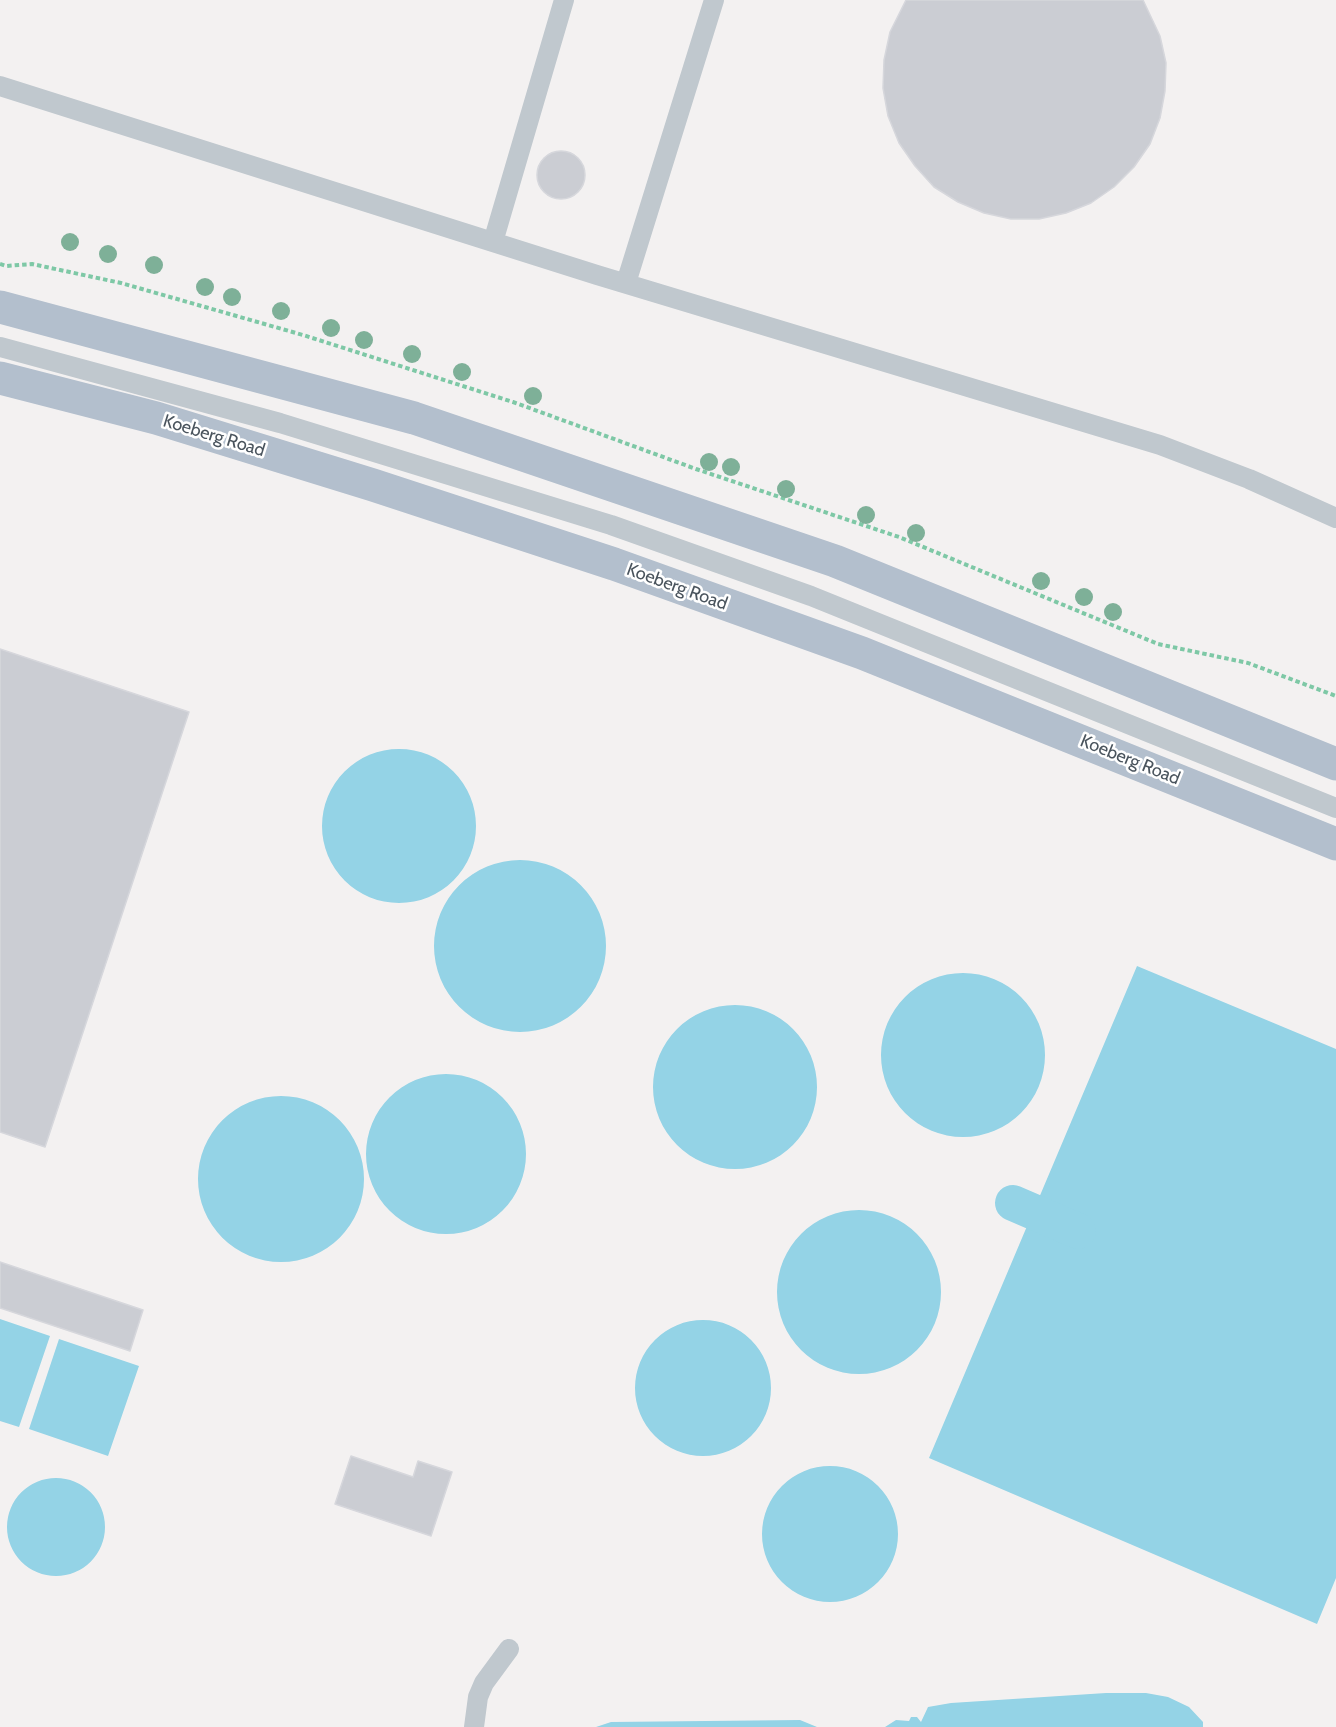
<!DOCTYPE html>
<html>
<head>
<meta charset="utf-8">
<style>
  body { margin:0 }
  canvas { display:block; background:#f3f1f1 }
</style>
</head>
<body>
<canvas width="1336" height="1727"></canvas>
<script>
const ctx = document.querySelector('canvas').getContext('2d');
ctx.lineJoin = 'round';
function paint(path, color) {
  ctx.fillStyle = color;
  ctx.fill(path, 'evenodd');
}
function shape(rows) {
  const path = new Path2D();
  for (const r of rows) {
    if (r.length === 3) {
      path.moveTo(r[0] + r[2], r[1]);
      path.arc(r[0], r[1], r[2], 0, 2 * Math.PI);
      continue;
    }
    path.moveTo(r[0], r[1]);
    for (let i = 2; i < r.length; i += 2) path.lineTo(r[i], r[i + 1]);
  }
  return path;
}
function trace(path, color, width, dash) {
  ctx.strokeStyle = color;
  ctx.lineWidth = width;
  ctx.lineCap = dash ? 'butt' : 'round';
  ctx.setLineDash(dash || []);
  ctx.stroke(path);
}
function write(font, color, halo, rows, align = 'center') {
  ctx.font = font + ' Cabin,sans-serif';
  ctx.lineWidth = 5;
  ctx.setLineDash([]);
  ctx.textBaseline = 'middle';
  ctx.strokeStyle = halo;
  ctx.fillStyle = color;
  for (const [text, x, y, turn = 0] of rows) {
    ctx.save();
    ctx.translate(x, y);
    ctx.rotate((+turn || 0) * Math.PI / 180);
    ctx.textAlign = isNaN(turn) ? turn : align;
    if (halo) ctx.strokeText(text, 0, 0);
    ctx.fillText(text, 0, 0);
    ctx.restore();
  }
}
paint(shape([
  [399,826,77],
  [520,946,86],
  [1137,966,1336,1049,1336,1578,1317,1624,929,1458],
  [963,1055,82],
  [735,1087,82],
  [446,1154,80],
  [281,1179,83],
  [859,1292,82],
  [0,1319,50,1336,19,1427,0,1421],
  [703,1388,68],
  [59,1339,139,1366,108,1456,29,1429],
  [830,1534,68],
  [56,1527,49],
  [1106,1693,1146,1693,1168,1697,1189,1707,1203,1722,1203,1727,885,1727,896,1720,909,1721,911,1717,917,1717,921,1722,928,1707,951,1703],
  [800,1720,817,1727,596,1727,611,1722]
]), '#94d3e6');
trace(shape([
  [1013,1203,1078,1231]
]), '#94d3e6', 36);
const building = shape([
  [906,0,1143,0,1160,36,1166,63,1165,91,1160,118,1150,144,1134,167,1114,187,1091,203,1066,213,1039,219,1011,219,984,213,958,202,934,187,915,166,899,143,888,116,883,88,884,60,890,32,906,0],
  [561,175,24],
  [0,649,189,712,45,1147,0,1132,0,649],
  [0,1262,143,1310,130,1351,0,1308,0,1262],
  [351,1456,413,1477,418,1461,452,1472,431,1536,335,1504,351,1456]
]);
paint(building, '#cbcdd3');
trace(building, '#d6d7dc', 1.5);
trace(shape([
  [0,264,6,266,32,264,121,283,303,335,513,402,696,469,899,537,1158,644,1248,663,1336,696]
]), '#7ec8a6', 4, [4.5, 3]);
trace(shape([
  [0,86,597,275,1160,445,1249,479,1336,518],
  [493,242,564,0],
  [626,283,714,0],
  [0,347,280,423,611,525,811,596,1336,808],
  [474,1727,478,1697,484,1683,509,1649]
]), '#c0c8ce', 20);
trace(shape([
  [0,307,414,418,835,561,1336,764],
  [0,378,156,418,373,485,614,564,862,653,1336,844]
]), '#b3bfcd', 33);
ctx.fillStyle = '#7eb098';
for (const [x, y] of [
  [70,242],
  [108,254],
  [154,265],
  [205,287],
  [232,297],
  [281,311],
  [331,328],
  [364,340],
  [412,354],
  [462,372],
  [533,396],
  [709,462],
  [731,467],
  [786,489],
  [866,515],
  [916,533],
  [1041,581],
  [1084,597],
  [1113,612]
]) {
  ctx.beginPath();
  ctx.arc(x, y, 9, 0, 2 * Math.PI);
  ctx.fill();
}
write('18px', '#4a545d', '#fff', [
  ["Koeberg Road",214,436,17],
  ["Koeberg Road",677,587,20],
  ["Koeberg Road",1130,760,22]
]);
</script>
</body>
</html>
